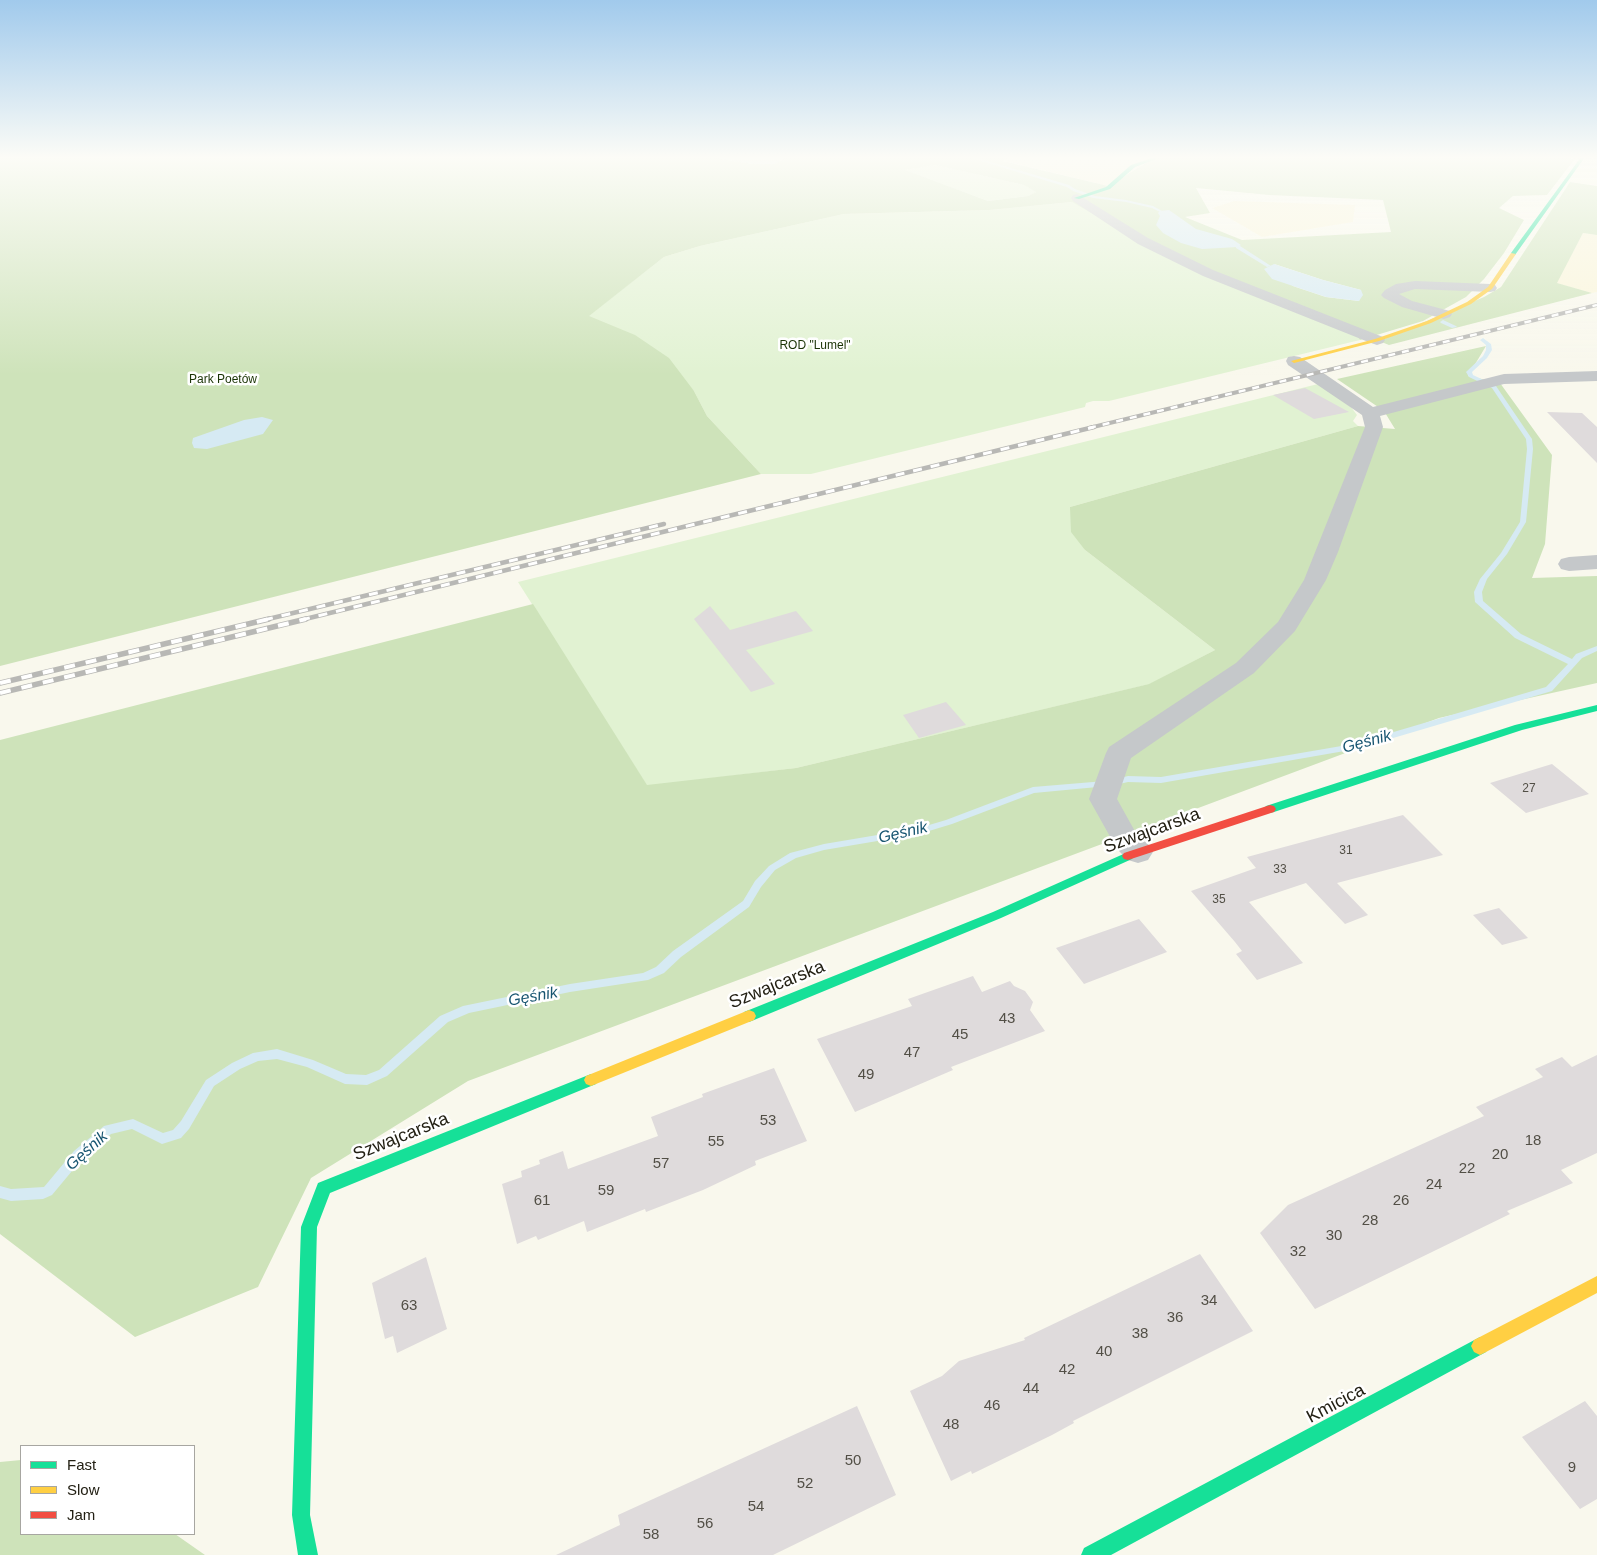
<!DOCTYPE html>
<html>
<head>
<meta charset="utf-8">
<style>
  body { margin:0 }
  #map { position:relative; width:1597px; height:1555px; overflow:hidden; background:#f9f8ed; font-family:Arial,sans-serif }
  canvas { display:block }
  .legend { position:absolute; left:20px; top:1445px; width:175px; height:90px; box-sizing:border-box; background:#fff; border:1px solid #a7a6a1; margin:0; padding:6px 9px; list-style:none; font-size:15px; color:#232014 }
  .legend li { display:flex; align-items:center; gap:10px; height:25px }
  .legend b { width:25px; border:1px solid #a7a6a1 }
</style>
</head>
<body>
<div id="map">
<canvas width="1597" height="1555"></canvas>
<ul class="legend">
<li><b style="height:6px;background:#16e098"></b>Fast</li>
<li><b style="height:6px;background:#ffcf43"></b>Slow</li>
<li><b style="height:6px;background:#f24e42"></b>Jam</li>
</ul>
</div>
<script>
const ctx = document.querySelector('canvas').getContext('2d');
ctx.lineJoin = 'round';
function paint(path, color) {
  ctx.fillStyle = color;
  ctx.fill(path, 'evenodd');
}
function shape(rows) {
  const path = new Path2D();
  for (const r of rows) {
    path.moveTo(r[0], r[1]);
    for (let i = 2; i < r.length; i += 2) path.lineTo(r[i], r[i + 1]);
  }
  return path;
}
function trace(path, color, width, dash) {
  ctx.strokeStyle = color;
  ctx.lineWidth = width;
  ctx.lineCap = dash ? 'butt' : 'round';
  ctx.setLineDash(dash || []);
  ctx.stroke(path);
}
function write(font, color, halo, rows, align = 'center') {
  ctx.font = font + ' Arial,sans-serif';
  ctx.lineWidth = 5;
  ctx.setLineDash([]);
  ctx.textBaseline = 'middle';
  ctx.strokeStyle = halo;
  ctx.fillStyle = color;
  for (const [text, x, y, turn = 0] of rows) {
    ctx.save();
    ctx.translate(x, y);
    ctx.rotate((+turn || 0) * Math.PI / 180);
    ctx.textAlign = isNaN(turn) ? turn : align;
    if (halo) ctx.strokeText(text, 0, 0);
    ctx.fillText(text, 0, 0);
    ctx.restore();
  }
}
paint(shape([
  [989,157,1155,157,1108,186],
  [1234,201,1355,205,1353,222,1262,237,1212,208],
  [1583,233,1597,235,1597,292,1592,293,1556,283]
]), '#faf5d9');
paint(shape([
  [935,165,1024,185,1037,192,1028,196,988,201,904,170],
  [1072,202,1354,333,1360,340,1109,401,1093,401,1086,403,1085,407,811,474,761,474,707,416,694,391,588,316,664,257,700,246,844,214,990,210],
  [1318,384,1351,407,1357,415,1353,421,1358,426,1070,507,1085,550,1215,650,1150,684,796,768,647,786,518,582]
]), '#e1f2d2');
paint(shape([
  [0,157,706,157,754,164,775,164,787,157,1012,157,1003,161,1108,186,1156,157,1569,157,1574,160,1547,195,1513,196,1499,208,1524,220,1504,253,1484,279,1466,297,1423,321,1360,340,1354,333,1184,265,1072,202,990,210,844,214,700,246,664,257,589,316,635,335,669,358,694,391,707,416,761,474,0,666],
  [935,165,1024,185,1036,192,1028,196,988,201,905,170],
  [1196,188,1269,195,1383,200,1391,232,1242,240,1185,217,1210,213],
  [1274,264,1323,280,1361,290,1359,301,1326,297,1293,286],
  [1570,182,1597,186,1597,235,1583,233,1557,283,1592,293,1389,345,1379,341,1484,297,1501,287],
  [1486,346,1468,376,1500,383,1552,455,1545,544,1532,578,1597,576,1597,683,1439,718,468,1081,311,1178,258,1287,135,1337,0,1234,0,740,533,604,647,785,796,768,1149,684,1215,650,1085,550,1071,532,1070,507,1358,426,1395,429,1384,411,1337,379],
  [21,1460,21,1534,175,1534,205,1555,0,1555,0,1462]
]), '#cee3ba');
paint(shape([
  [706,157,787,157,775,164,754,164],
  [1169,210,1196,229,1232,239,1241,245,1238,247,1202,249,1181,243,1163,233,1156,225,1160,216,1158,213,1160,211],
  [1274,264,1323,280,1361,290,1363,295,1359,301,1326,297,1272,279,1264,269],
  [262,417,273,420,263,434,207,449,194,448,192,443,193,438,244,420]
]), '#d6eaf3');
paint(shape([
  [968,157,974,157,1069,185,1075,189,1095,196,1126,200,1153,206,1162,211,1160,212,1152,208,1126,202,1093,198,1073,191,1067,187,968,157],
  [1236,246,1240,246,1271,266,1267,267,1236,248,1236,246],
  [1443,320,1456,326,1457,327,1452,328,1441,323,1440,322,1443,320],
  [1483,338,1491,344,1492,350,1487,358,1472,372,1473,375,1496,386,1532,439,1533,449,1526,522,1507,554,1487,579,1482,592,1483,601,1521,634,1572,659,1576,654,1597,646,1597,651,1582,658,1552,691,1356,749,1161,783,1128,782,1115,785,1112,784,1111,782,1112,780,1128,776,1161,777,1353,744,1546,687,1568,664,1515,638,1475,602,1474,592,1480,579,1501,553,1520,522,1527,449,1526,439,1492,388,1469,377,1466,372,1483,356,1486,350,1486,345,1480,340,1483,338],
  [1105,781,1109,784,1108,786,1034,793,952,824,919,834,824,850,796,858,775,870,761,887,749,907,681,957,664,973,648,980,570,992,469,1013,448,1022,387,1076,367,1085,345,1084,307,1067,277,1059,258,1061,240,1069,214,1086,189,1129,181,1138,162,1144,132,1129,111,1134,82,1159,52,1195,43,1199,11,1201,0,1198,0,1186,11,1189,44,1187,74,1151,104,1126,133,1119,163,1133,173,1130,181,1121,206,1080,232,1063,253,1053,277,1049,313,1060,346,1074,366,1075,379,1070,440,1016,463,1006,570,984,643,973,656,967,673,951,743,901,755,881,769,866,790,853,824,844,919,828,946,820,1033,787,1105,781]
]), '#d6eaf3');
paint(shape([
  [1305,388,1349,412,1314,419,1273,395],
  [1547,412,1582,413,1597,427,1597,463],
  [710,606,730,630,796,611,813,631,746,650,775,684,751,692,694,619],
  [946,702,966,725,919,738,903,715],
  [1552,764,1589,794,1526,813,1490,783],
  [1403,815,1443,855,1337,883,1368,915,1345,924,1306,883,1249,902,1303,963,1257,980,1236,954,1242,951,1235,942,1191,891,1256,868,1247,857],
  [1499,908,1528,938,1502,945,1473,915],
  [1139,919,1167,952,1084,984,1056,948],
  [973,976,982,992,1010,981,1014,986,1025,991,1033,1002,1030,1010,1045,1031,951,1067,953,1070,855,1112,817,1039,912,1006,908,999],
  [1597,1055,1597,1153,1561,1170,1573,1183,1507,1211,1510,1214,1315,1309,1260,1233,1288,1205,1484,1116,1476,1107,1543,1077,1535,1069,1562,1057,1572,1067],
  [774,1068,807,1141,755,1161,756,1165,703,1190,646,1212,645,1209,587,1232,584,1221,538,1240,536,1236,517,1244,502,1184,522,1177,521,1171,540,1164,539,1160,563,1151,568,1169,658,1136,651,1117,703,1097,702,1094],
  [1200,1254,1253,1331,1073,1421,1074,1423,1052,1435,972,1474,971,1471,951,1481,910,1391,942,1376,959,1361,1025,1340,1024,1338],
  [426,1257,447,1329,397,1353,393,1336,385,1339,372,1283],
  [1585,1401,1597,1416,1597,1499,1580,1509,1522,1437],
  [857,1406,896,1495,773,1555,556,1555,620,1525,618,1515]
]), '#dfdbdc');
paint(shape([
  [1077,194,1148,238,1213,270,1383,337,1385,340,1383,343,1377,345,1371,343,1203,276,1138,244,1073,201,1071,198,1073,195,1077,194],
  [1415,281,1490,284,1495,285,1497,288,1495,291,1490,292,1415,289,1399,294,1412,301,1450,311,1452,314,1450,317,1444,319,1402,307,1384,298,1381,295,1385,290,1396,284,1415,281],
  [1294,356,1300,357,1373,407,1504,374,1597,371,1597,381,1504,384,1380,416,1383,427,1338,552,1326,580,1295,631,1254,673,1131,758,1117,799,1137,835,1148,844,1153,852,1148,860,1138,863,1128,860,1117,849,1089,799,1106,753,1109,747,1236,663,1278,622,1304,580,1365,427,1362,415,1288,365,1286,361,1288,357,1294,356],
  [1597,555,1597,569,1569,571,1561,569,1558,564,1561,559,1569,557,1597,555]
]), '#c5c8ca');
paint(shape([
  [1155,157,1162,157,1135,167,1110,189,1079,199,1074,198,1106,187,1131,165,1155,157],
  [1581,157,1585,157,1515,255,1511,255,1511,253,1581,157],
  [1597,705,1597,711,1522,730,1274,812,1270,813,1264,809,1266,806,1515,725,1597,705],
  [1128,852,1132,853,1134,856,1132,859,1001,918,754,1020,749,1022,744,1020,742,1016,744,1012,993,912,1128,852],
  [591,1074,596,1076,598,1080,596,1084,330,1193,317,1227,310,1515,318,1555,298,1555,292,1515,301,1227,318,1183,591,1074],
  [1480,1337,1486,1340,1489,1346,1486,1352,1111,1555,1081,1555,1084,1548,1480,1337]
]), '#16e098');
paint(shape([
  [1511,253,1516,254,1492,289,1471,304,1431,323,1379,341,1294,363,1291,361,1375,339,1427,321,1467,302,1488,287,1511,253],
  [749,1010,754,1012,756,1016,754,1020,591,1086,586,1084,584,1080,586,1076,749,1010],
  [1597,1276,1597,1293,1486,1352,1480,1355,1474,1352,1471,1346,1474,1340,1597,1276]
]), '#ffcf43');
paint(shape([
  [1270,805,1274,806,1276,809,1274,812,1128,860,1124,859,1122,856,1124,853,1270,805]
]), '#f24e42');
const railFar2 = shape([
  [1089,428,1597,305]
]);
const railFar1 = shape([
  [264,620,664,524],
  [301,620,1094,427]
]);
const rail = shape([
  [0,683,269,619],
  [0,693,306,619]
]);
trace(railFar2, '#b8b8b5', 4);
trace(railFar1, '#b8b8b5', 4.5);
trace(rail, '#b8b8b5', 5.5);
trace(railFar2, '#fff', 2.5, [7]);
trace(railFar1, '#fff', 3, [9]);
trace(rail, '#fff', 4, [11]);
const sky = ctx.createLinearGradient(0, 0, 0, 375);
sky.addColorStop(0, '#a1caec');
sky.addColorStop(0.42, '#fcfcf7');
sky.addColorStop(1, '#fcfcf700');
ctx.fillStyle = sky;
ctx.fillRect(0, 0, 1597, 375);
write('12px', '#1b3406', '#fff', [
  ["ROD \"Lumel\"",815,346],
  ["Park Poetów",223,380]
]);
write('12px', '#524f46', null, [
  ["27",1529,789],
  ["31",1346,851],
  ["33",1280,870],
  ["35",1219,900]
]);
write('15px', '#524f46', null, [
  ["43",1007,1019],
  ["45",960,1035],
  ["47",912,1053],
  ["49",866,1075],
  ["53",768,1121],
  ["18",1533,1141],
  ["55",716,1142],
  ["20",1500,1155],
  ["57",661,1164],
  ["22",1467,1169],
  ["24",1434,1185],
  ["59",606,1191],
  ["61",542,1201],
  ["26",1401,1201],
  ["28",1370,1221],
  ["30",1334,1236],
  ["32",1298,1252],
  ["34",1209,1301],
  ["63",409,1306],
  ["36",1175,1318],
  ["38",1140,1334],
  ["40",1104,1352],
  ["42",1067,1370],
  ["44",1031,1389],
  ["46",992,1406],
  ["48",951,1425],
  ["50",853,1461],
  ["9",1572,1468],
  ["52",805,1484],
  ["54",756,1507],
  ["56",705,1524],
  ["58",651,1535]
]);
write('italic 16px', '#185571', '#fff', [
  ["Gęśnik",1367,742,-15],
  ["Gęśnik",903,833,-13],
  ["Gęśnik",533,997,-10],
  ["Gęśnik",87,1151,-42]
]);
write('18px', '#232014', '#fff', [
  ["Szwajcarska",1152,831,-20],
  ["Szwajcarska",777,985,-22],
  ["Szwajcarska",401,1137,-22],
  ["Kmicica",1336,1404,-28]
]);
</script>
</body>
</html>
